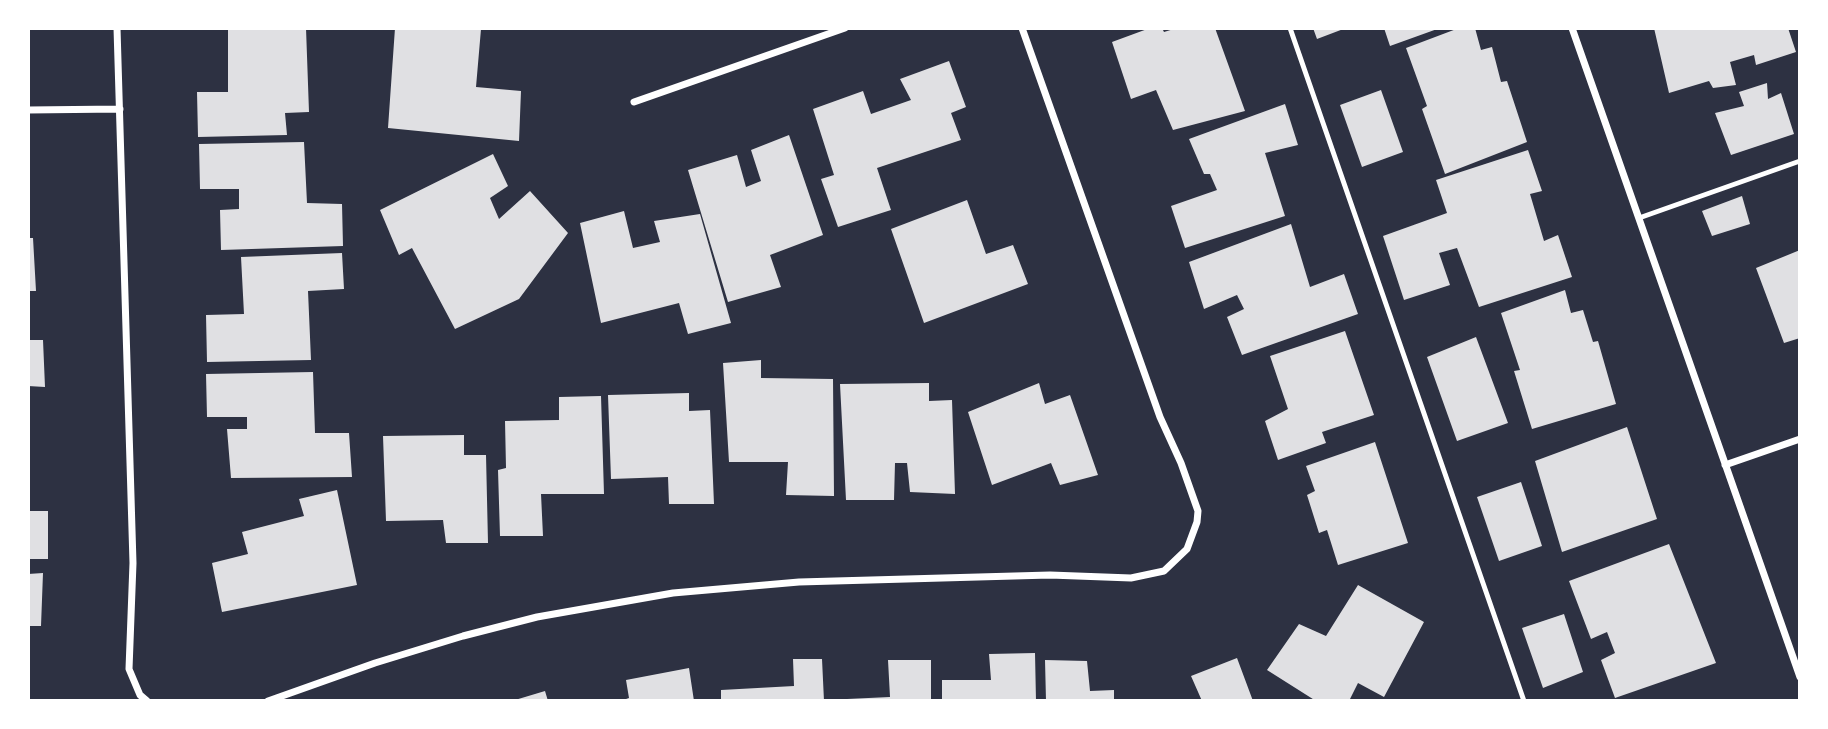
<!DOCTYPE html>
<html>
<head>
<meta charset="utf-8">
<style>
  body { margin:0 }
  #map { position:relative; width:1828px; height:729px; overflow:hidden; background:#2d3142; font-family:"Source Sans 3",sans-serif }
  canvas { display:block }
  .frame { position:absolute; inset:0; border:30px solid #fff; pointer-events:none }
</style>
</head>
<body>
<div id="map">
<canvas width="1828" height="729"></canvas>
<div class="frame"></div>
</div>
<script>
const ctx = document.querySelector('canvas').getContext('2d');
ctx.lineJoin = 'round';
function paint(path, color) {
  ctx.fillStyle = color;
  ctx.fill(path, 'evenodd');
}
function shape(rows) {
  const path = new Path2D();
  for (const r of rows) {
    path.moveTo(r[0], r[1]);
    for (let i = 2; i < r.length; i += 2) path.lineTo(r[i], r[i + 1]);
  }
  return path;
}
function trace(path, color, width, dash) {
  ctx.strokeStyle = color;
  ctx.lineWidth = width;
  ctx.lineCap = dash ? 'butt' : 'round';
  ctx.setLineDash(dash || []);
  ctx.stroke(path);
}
paint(shape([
  [306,28,309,112,285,113,287,135,198,137,197,92,228,92,228,30],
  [395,28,481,29,476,87,521,91,519,141,388,128],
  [1150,28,1162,28,1164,32,1177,28,1215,28,1245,111,1173,130,1156,90,1131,99,1112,42],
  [1313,28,1346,28,1317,39],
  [1384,28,1440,28,1390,46],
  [1459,28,1475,28,1481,50,1492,47,1501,82,1507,81,1527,142,1445,174,1422,109,1427,106,1406,48],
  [1654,28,1788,28,1796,52,1756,65,1754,55,1730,62,1736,85,1713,88,1709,81,1669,93],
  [949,61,966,107,951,113,961,140,877,168,891,210,838,227,821,179,834,175,813,109,863,91,871,114,911,100,900,79],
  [1767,83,1768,99,1781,93,1794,134,1731,155,1715,113,1744,106,1739,92],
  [1381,90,1403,152,1362,167,1340,105],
  [1285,104,1298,145,1265,153,1285,216,1185,248,1171,206,1217,190,1210,174,1204,174,1189,139],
  [789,135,823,235,770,255,781,287,728,302,688,170,737,155,746,187,761,181,751,150],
  [304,142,307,203,342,204,343,246,221,250,220,210,239,209,239,189,200,189,199,144],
  [1528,150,1542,191,1530,194,1544,241,1558,235,1572,277,1479,307,1457,248,1439,253,1450,285,1404,300,1383,236,1447,213,1436,180],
  [493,154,508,186,490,198,499,219,530,191,568,233,519,299,455,329,412,248,399,255,380,210],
  [1742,196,1750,224,1712,236,1702,211],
  [967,200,986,254,1013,245,1028,284,924,323,891,229],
  [624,211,633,248,660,242,654,221,700,214,731,323,688,334,679,303,601,323,580,223],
  [1291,224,1310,287,1344,274,1358,314,1242,355,1227,317,1244,309,1237,295,1204,309,1189,262],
  [28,238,33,238,36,291,28,291],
  [1800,250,1800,338,1784,343,1756,268],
  [342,253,344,289,308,291,311,360,207,362,206,315,244,314,241,257],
  [1565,290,1571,313,1583,310,1593,342,1598,341,1616,404,1532,429,1514,371,1520,370,1501,313],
  [1345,331,1374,415,1322,432,1326,443,1278,460,1265,421,1288,409,1270,356],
  [1476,337,1508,423,1457,441,1427,357],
  [28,340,43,340,45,387,28,386],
  [761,360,761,378,833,379,834,496,786,495,788,462,729,462,723,363],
  [313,372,315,433,349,433,352,477,231,478,227,429,247,429,247,417,207,417,206,374],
  [929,383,929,401,952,400,955,494,910,492,907,463,895,463,894,500,846,500,840,384],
  [1039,383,1045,404,1070,395,1098,475,1060,485,1051,463,992,485,968,412],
  [689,393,689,411,710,410,714,504,669,504,668,477,611,479,608,395],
  [601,396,604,494,541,494,543,536,500,536,498,470,506,468,505,421,559,420,559,397],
  [1627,427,1657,519,1562,552,1535,461],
  [464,435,464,455,486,455,488,543,446,543,443,520,386,521,383,436],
  [1375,442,1408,543,1338,565,1327,530,1319,533,1307,495,1315,491,1306,466],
  [1521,482,1542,546,1499,561,1477,497],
  [337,490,357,585,222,612,212,563,248,554,242,532,304,516,299,499],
  [28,511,48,511,48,559,28,559],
  [1669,544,1716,663,1615,698,1601,660,1615,653,1607,632,1591,639,1569,581],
  [43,573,41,626,28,626,28,574],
  [1358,585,1424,622,1384,697,1358,683,1349,701,1316,701,1267,670,1299,624,1326,636],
  [1564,614,1583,672,1543,688,1522,628],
  [1035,653,1036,701,942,701,942,680,991,680,989,654],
  [1237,658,1253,701,1202,701,1191,676],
  [793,659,822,659,824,701,721,701,721,690,794,686],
  [888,660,931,660,931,701,848,701,847,699,890,697],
  [1045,660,1087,661,1090,691,1114,690,1114,701,1046,701],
  [689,668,694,701,620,701,629,698,626,680],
  [545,691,548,701,515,701,515,700]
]), '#e0e0e3');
trace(shape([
  [1290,28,1524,701],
  [1639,218,1800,161]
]), '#fff', 5);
trace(shape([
  [117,28,133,563,129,669,140,695,147,701],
  [1572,28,1800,677],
  [634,102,845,28],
  [28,110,120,109],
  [1725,465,1800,439],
  [268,701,375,663,463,636,537,617,673,593,799,582,1050,575,1131,578,1164,571,1187,549,1197,522,1198,511,1181,463,1160,417,1022,28]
]), '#fff', 7);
</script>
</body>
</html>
